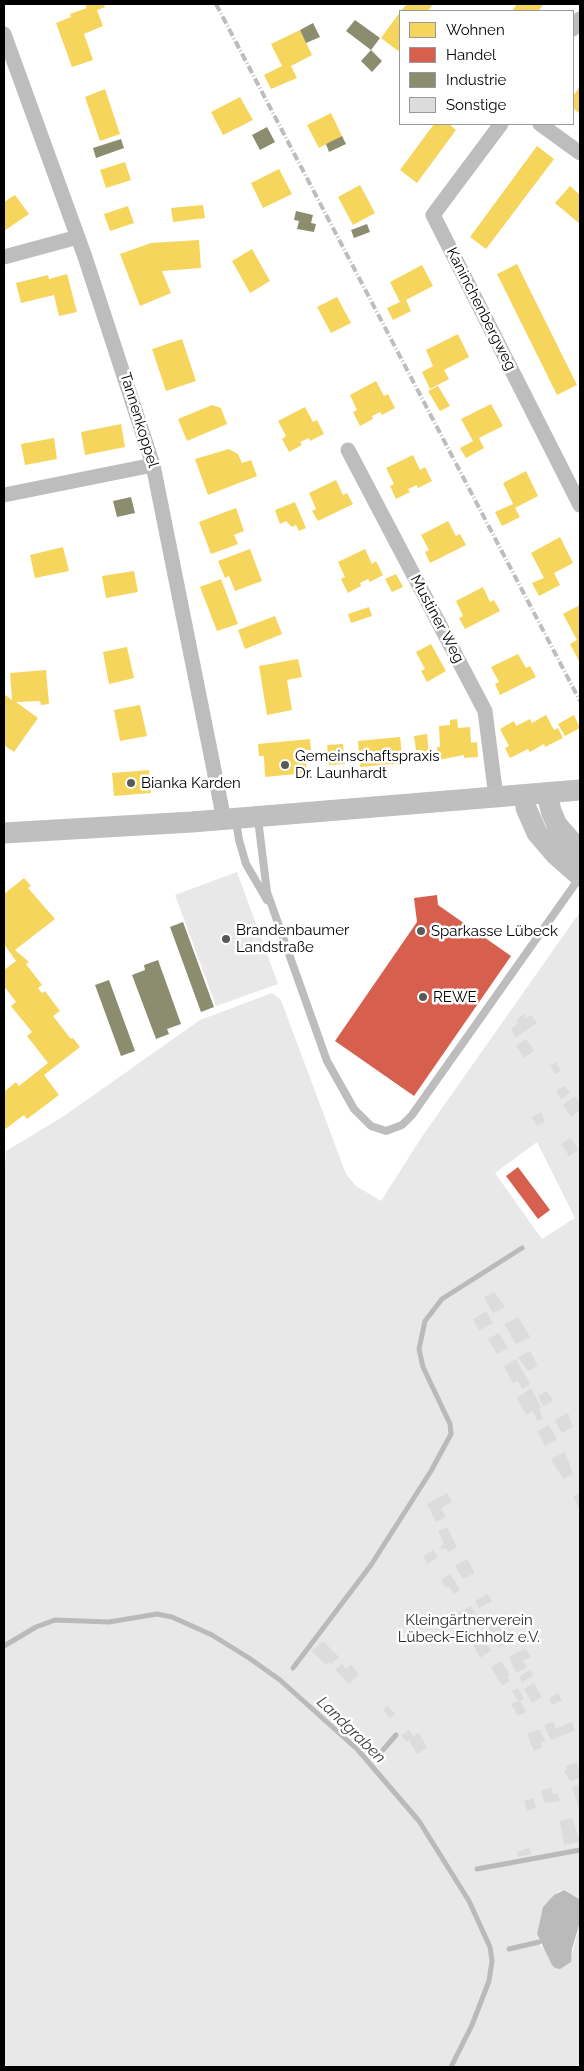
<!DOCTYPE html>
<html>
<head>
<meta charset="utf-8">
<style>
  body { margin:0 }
  #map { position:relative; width:584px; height:2071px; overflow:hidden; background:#fff; font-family:Raleway,sans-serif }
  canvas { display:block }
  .frame { position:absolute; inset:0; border:5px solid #000; pointer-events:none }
  .legend { position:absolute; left:399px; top:10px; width:175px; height:115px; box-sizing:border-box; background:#fff; border:1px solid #999; margin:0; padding:6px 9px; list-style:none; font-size:15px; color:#000 }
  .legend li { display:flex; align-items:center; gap:10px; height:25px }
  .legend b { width:25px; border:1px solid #999 }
</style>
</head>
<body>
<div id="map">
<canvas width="584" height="2071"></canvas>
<div class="frame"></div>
<ul class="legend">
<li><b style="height:14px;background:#f6d55c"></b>Wohnen</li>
<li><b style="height:14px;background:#d6604d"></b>Handel</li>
<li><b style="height:14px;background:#8c8c6e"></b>Industrie</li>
<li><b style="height:14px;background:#dcdcdc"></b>Sonstige</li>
</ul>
</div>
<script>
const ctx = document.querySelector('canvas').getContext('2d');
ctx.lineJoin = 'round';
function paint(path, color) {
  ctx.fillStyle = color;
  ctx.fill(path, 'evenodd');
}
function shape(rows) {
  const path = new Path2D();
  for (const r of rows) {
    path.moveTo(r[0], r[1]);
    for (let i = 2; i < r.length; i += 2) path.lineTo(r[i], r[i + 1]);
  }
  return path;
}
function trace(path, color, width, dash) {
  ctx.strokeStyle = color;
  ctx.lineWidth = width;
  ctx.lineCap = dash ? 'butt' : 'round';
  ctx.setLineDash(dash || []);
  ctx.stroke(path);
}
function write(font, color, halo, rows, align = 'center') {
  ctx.font = font + ' Raleway,sans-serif';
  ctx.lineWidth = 5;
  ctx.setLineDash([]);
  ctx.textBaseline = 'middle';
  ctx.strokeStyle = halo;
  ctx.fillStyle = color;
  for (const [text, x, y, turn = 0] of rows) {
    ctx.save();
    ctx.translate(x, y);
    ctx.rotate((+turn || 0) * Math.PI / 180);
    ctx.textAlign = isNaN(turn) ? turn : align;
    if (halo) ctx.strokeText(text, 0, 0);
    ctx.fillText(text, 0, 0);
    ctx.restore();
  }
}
paint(shape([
  [237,872,278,984,216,1006,175,895],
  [580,912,580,1904,579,1899,564,1890,559,1891,543,1907,537,1934,541,1946,545,1949,555,1968,572,1954,580,1922,580,2067,4,2067,4,1183,6,1151,64,1116,200,1020,272,993,281,1000,346,1174,356,1186,381,1201,421,1138],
  [537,1142,575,1218,542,1239,495,1173]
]), '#e8e8e8');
paint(shape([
  [564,1890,579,1899,580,1922,572,1949,571,1962,560,1969,555,1968,552,1965,537,1934,543,1907,554,1895]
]), '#bababa');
paint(shape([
  [85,4,104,4,105,7,97,10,103,26,84,34,93,60,72,67,56,23,71,17,70,14,87,8],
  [407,4,433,4,428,11,401,11],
  [517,4,544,4,538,11,512,11],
  [400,12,400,48,398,51,381,38],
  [300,30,312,55,291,66,297,78,271,89,264,75,282,66,271,44],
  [580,86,580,114,573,108,573,96],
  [105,89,120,134,100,141,85,97],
  [240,97,253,120,223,135,211,112],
  [331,113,342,136,319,148,307,125],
  [434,124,449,124,456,130,417,183,400,170],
  [537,146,554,159,486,249,470,237],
  [125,162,131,180,106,188,100,170],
  [279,169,292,194,263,208,251,183],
  [360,185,375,213,353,225,338,197],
  [570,186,580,195,580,224,555,203],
  [15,195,29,214,4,231,4,202],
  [203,205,205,218,173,222,171,208],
  [128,206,134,223,110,231,104,214],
  [199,240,201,268,162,271,171,293,140,306,120,254,151,243],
  [252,249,270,281,250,293,232,261],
  [517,264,577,385,557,395,497,274],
  [422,265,433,286,406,300,411,311,393,320,387,308,400,302,390,282],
  [67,274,77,312,59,316,54,295,21,303,16,283,48,275,49,279],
  [337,297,351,323,331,333,317,307],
  [458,334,469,357,444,370,449,379,430,389,422,372,433,366,426,350],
  [182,339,196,381,166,391,152,349],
  [376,381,384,396,388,394,395,408,382,415,380,412,372,416,373,419,360,426,353,412,357,410,350,395],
  [438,386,450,406,440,411,428,391],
  [491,404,503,426,479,438,484,448,466,458,460,448,473,441,461,419],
  [212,405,221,408,227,424,187,441,178,419],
  [305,407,313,422,317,420,324,434,310,441,309,438,300,442,302,445,289,452,282,439,286,436,278,421],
  [121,424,125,447,85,455,81,432],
  [54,438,57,459,25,465,21,444],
  [229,449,238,454,242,463,251,460,257,476,208,495,195,459],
  [413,455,420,470,425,467,432,481,418,488,417,485,408,489,410,492,396,499,390,486,394,484,386,468],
  [526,471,538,496,515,508,520,517,502,526,495,512,513,504,503,483],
  [336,480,343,495,347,493,353,504,318,521,312,511,316,509,309,493],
  [295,502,306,528,299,531,296,525,292,527,286,521,280,524,275,510],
  [236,508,244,531,234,535,238,544,211,554,199,522],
  [448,521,456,536,460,534,466,545,430,563,425,552,429,550,421,535],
  [560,537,573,563,554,573,560,585,539,596,532,583,544,578,531,553],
  [63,547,69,571,35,578,30,555],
  [250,549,262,581,235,591,229,576,225,578,218,561],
  [365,549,372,564,376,561,383,575,370,582,368,579,360,583,361,586,348,593,341,579,345,577,338,562],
  [134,571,138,592,106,598,102,576],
  [396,574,403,587,392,592,385,579],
  [221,579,238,624,217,631,200,587],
  [483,587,490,602,494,600,500,611,465,629,459,618,463,616,456,601],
  [580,605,580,663,570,644,577,640,563,614],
  [369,607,372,616,351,623,348,614],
  [275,616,282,634,245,649,238,630],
  [431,644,446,671,427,682,421,671,425,669,416,652],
  [127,647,134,678,109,684,103,652],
  [518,654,526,668,530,666,536,677,500,695,495,684,499,682,491,667],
  [298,659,302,677,287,680,292,710,267,715,259,666],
  [46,670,49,704,41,705,40,701,16,702,38,718,14,752,4,745,4,694,12,700,10,673],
  [140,705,147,736,120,741,114,710],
  [546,715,554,730,558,728,563,738,545,747,544,744,530,752,528,749,510,758,505,748,509,746,500,729,514,721,516,726,530,719,532,723],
  [574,715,580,728,565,736,558,724],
  [457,719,458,728,470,727,471,743,477,742,478,757,464,758,464,755,438,760,437,747,440,747,439,726,450,725,450,720],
  [427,734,429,756,422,757,421,750,416,750,414,736],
  [400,737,403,763,360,767,358,741],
  [310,739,311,750,305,750,307,773,265,777,264,756,259,756,258,744],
  [343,744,345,764,329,765,327,745],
  [149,770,151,793,114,796,112,773],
  [24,878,31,886,28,888,55,919,15,950,29,962,26,964,42,985,38,988,42,993,45,991,60,1011,53,1016,71,1039,73,1038,80,1047,44,1075,59,1095,27,1119,24,1115,4,1130,4,1089,5,1091,16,1082,19,1086,48,1063,27,1036,32,1032,11,1006,16,1002,4,986,4,970,16,961,4,944,4,894]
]), '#f6d55c');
paint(shape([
  [437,895,438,905,511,956,414,1096,335,1041,417,922,414,898],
  [518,1167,550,1210,538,1219,506,1176]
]), '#d6604d');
paint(shape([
  [355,20,380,38,371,50,346,31],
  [313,23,320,37,306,43,300,30],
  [371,50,382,61,372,72,361,61],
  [267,127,275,142,260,150,252,135],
  [342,136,346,144,329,152,326,144],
  [121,139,124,148,96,158,93,148],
  [296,211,313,215,311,223,316,224,314,232,297,229,299,221,294,220],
  [367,224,370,232,354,238,351,230],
  [131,497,135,513,117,517,113,501],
  [183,922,214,1007,201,1012,170,927],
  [158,960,181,1024,167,1029,169,1034,156,1039,132,975,145,970,144,965],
  [109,980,135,1051,121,1056,95,985]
]), '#8c8c6e');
trace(shape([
  [4,1646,36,1627,55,1620,109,1622,157,1614,172,1617,212,1635,249,1658,280,1680,358,1750,419,1821,469,1901,490,1947,492,1961,489,1981,472,2025,451,2067],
  [293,1668,371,1565,431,1471,451,1434,450,1424,423,1367,419,1349,425,1321,442,1299,522,1248],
  [383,1750,396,1735],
  [477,1869,580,1850],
  [509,1949,539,1942]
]), '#bababa', 5);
paint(shape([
  [524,1014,526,1018,531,1015,537,1023,516,1037,511,1029,519,1023,516,1020],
  [526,1039,534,1051,524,1058,516,1046],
  [556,1062,561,1071,555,1074,550,1066],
  [565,1086,570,1093,561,1099,556,1091],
  [575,1096,580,1103,580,1110,571,1117,563,1105],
  [541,1112,545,1122,537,1126,532,1117],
  [571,1138,578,1150,569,1156,561,1144],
  [494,1292,505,1307,493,1313,484,1297],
  [486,1311,493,1323,479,1331,473,1319],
  [518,1317,530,1337,516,1344,504,1324],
  [499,1333,508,1348,497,1354,488,1339],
  [530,1351,538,1366,528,1371,518,1357],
  [516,1359,530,1384,522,1389,518,1381,513,1383,504,1366],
  [531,1388,541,1407,539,1408,543,1419,537,1421,533,1411,526,1415,517,1398],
  [547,1391,553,1401,543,1406,538,1396],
  [568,1413,573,1427,562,1433,555,1420],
  [549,1425,557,1439,545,1446,537,1431],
  [565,1452,573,1474,563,1479,551,1459],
  [447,1493,452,1502,441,1508,446,1517,436,1522,427,1504],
  [580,1493,580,1507,579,1508,573,1497],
  [447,1527,457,1547,448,1552,446,1548,442,1550,440,1546,444,1544,438,1531],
  [433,1550,438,1557,427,1564,423,1556],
  [467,1559,475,1573,463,1579,455,1566],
  [450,1574,460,1590,454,1594,449,1586,446,1588,441,1580],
  [488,1594,492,1601,479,1608,475,1601],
  [471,1606,476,1615,472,1617,474,1620,464,1626,457,1614],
  [494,1619,510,1641,499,1647,486,1624],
  [484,1639,491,1651,480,1658,473,1645],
  [323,1641,339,1657,331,1664,329,1662,326,1665,312,1651],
  [525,1648,531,1657,523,1661,527,1667,516,1673,509,1657],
  [501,1661,510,1675,507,1676,510,1681,502,1686,491,1667],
  [342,1664,346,1669,351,1665,359,1674,349,1684,335,1669],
  [530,1670,533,1676,522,1682,519,1676],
  [534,1683,542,1697,532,1703,524,1689],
  [518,1688,524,1699,520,1701,526,1712,518,1716,511,1704,518,1701,512,1691],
  [558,1693,562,1700,552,1705,549,1699],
  [388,1706,395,1714,390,1718,383,1710],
  [553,1722,556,1729,572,1722,575,1730,551,1740,544,1725],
  [409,1730,413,1736,419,1733,427,1748,417,1754,409,1740,406,1742,401,1735],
  [536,1730,540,1730,545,1741,541,1743,543,1747,534,1751,527,1734],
  [577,1762,580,1778,570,1781,564,1771,567,1770,566,1766],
  [580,1784,580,1811,572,1787],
  [551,1787,553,1794,558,1793,560,1801,545,1803,541,1791],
  [533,1798,536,1808,527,1811,524,1801],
  [572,1818,580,1842,564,1845,560,1821],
  [529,1848,531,1854,518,1857,517,1852]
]), '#dcdcdc');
trace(shape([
  [258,819,267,892,327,1061,354,1109,371,1126,386,1131,402,1125,412,1115,580,877],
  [236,821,239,840,246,864,267,900]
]), '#bdbdbd', 8);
trace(shape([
  [573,29,580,19],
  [4,34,85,257,153,465,224,820],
  [501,124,433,215,580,505],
  [540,124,580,153],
  [4,257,78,237],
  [348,450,485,711,496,797],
  [4,495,153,465]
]), '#bdbdbd', 15);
trace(shape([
  [547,793,551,811,557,825,580,851],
  [525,795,526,808,537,833,555,854,580,876],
  [4,833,192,822,580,790]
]), '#bfbfbf', 21);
trace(shape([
  [216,4,580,701]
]), '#bdbdbd', 4, [8, 2.5, 1, 2.5]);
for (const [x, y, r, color] of [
  [285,765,5,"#595959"],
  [131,783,5,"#595959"],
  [421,931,5,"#595959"],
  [226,939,5,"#595959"],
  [423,997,5,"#595959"]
]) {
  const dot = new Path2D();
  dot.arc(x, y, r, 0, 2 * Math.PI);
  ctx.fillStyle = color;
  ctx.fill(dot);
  trace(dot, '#fff', 2);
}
write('15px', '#000', '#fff', [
  ["Kaninchenbergweg",481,309,63],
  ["Tannenkoppel",139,420,73],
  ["Mustiner Weg",437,619,62]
]);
write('15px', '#000', '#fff', [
  ["Gemeinschaftspraxis",295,756],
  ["Dr. Launhardt",295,773],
  ["Bianka Karden",141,783],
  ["Brandenbaumer",236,930],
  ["Landstraße",236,947],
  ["Sparkasse Lübeck",431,931],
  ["REWE",433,997]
], 'left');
write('15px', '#2d2d2d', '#fff', [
  ["Kleingärtnerverein",469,1620],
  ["Lübeck-Eichholz e.V.",469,1637]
]);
write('italic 16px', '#3e3e3e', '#fff', [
  ["Landgraben",351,1730,44]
]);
</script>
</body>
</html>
